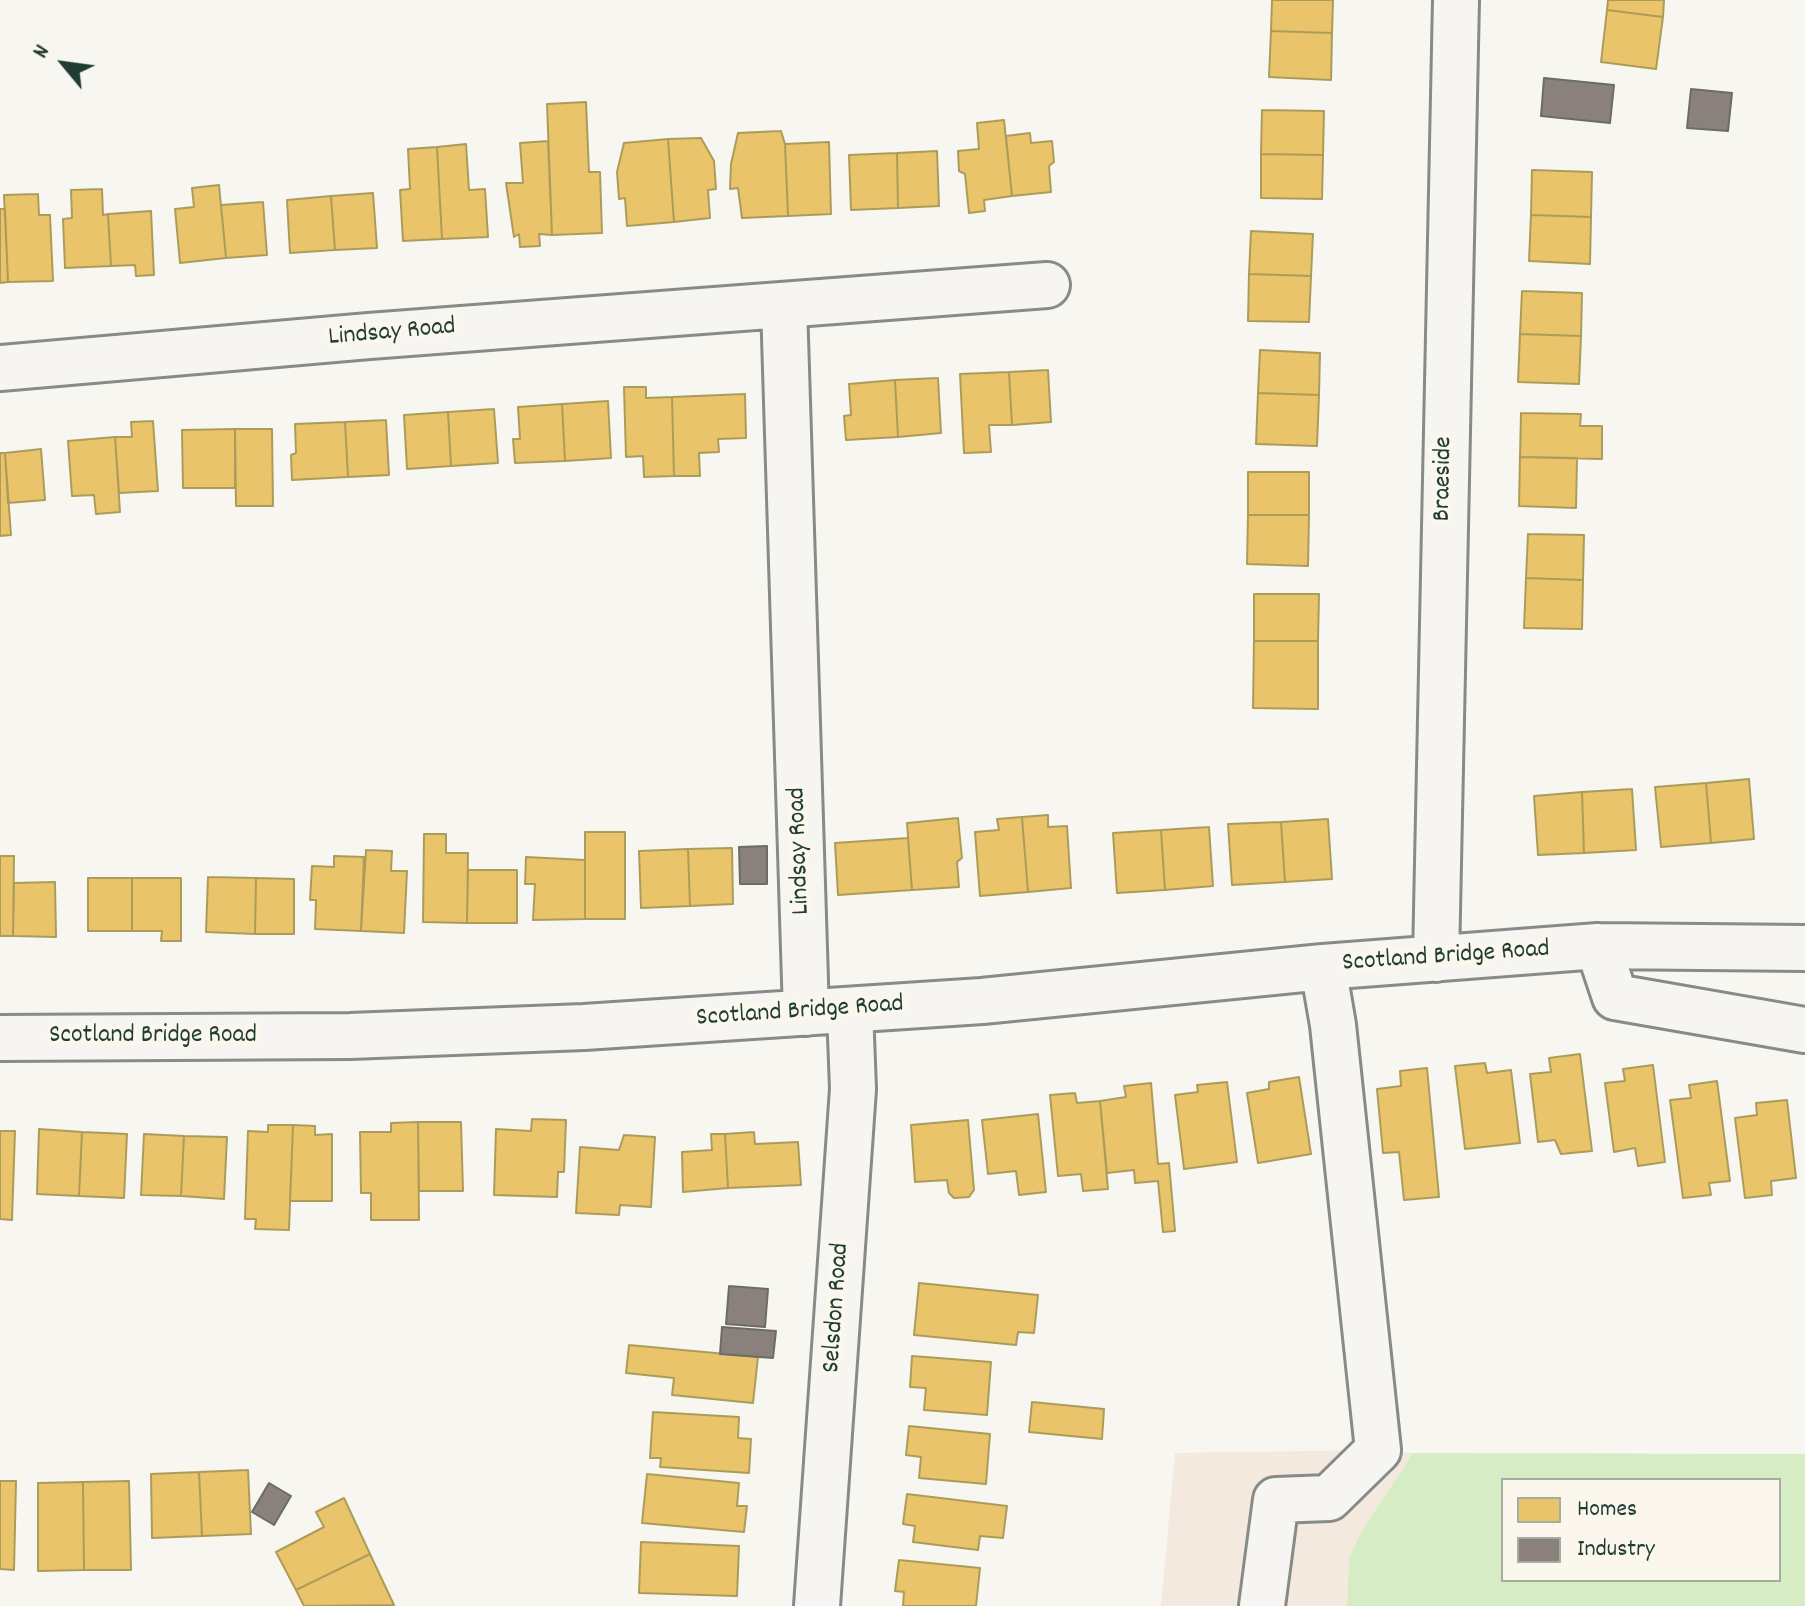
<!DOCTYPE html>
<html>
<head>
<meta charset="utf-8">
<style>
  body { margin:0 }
  #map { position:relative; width:1805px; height:1606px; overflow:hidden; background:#f8f6f0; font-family:Dekko,sans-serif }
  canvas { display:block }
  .legend { position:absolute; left:1501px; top:1478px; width:280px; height:104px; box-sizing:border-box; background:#fbf7ec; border:2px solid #a3ada2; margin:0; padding:10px 14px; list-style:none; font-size:24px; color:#1f3d34 }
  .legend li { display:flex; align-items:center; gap:16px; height:40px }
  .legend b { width:40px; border:2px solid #a3ada2 }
  .north { position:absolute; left:24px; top:24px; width:80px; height:80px; -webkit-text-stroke:6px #fbf7ec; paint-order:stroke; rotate:299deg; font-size:22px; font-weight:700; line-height:32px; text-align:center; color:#1f3d34 }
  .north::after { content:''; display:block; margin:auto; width:28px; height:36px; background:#1f3d34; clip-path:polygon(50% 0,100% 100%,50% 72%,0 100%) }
</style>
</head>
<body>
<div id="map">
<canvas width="1805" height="1606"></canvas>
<ul class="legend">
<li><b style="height:22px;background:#e9c46a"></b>Homes</li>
<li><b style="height:22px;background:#8a817c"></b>Industry</li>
</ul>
<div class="north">N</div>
</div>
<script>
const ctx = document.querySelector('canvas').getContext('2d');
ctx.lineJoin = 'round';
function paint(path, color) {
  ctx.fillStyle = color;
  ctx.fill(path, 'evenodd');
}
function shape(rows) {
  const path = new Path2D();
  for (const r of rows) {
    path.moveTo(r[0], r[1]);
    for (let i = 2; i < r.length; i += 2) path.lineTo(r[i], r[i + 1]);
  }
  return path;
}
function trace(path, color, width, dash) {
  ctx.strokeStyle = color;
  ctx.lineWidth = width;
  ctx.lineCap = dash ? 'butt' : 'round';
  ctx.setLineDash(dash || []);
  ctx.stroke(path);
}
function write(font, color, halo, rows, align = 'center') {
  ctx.font = font + ' Dekko,sans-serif';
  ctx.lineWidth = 8;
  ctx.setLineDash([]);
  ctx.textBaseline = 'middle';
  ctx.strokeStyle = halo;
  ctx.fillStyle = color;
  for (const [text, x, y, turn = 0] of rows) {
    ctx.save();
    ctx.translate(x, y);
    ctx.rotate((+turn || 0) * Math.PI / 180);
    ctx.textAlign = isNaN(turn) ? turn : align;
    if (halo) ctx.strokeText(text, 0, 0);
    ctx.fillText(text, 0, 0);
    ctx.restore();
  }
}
paint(shape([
  [1378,1450,1413,1453,1361,1532,1349,1558,1347,1606,1161,1606,1175,1453]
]), '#f4e9de');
paint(shape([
  [1413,1453,1805,1454,1805,1606,1347,1606,1349,1558,1361,1532],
  [1503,1480,1779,1480,1779,1580,1503,1580]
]), '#d6ecc5');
const homes = shape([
  [1272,0,1333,0,1332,33,1271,31,1272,0],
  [1608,0,1664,0,1663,17,1607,10,1608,0],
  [1607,10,1663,17,1656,69,1601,62,1607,10],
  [1271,31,1332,33,1331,80,1269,77,1271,31],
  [586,102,589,172,600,172,602,233,552,235,547,104,586,102],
  [1262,110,1324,111,1323,155,1261,154,1262,110],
  [1004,120,1012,196,984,200,985,211,969,213,965,174,959,171,958,151,979,149,977,123,1004,120],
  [781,131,785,144,788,216,742,218,738,188,730,189,731,164,738,133,781,131],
  [1030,133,1031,143,1052,141,1054,162,1049,166,1051,192,1012,196,1006,136,1030,133],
  [701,138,714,161,716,189,708,190,710,218,674,222,668,139,701,138],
  [668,139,674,222,627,226,625,198,619,199,617,172,624,143,668,139],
  [548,141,552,235,539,234,540,246,520,247,519,234,514,237,506,183,523,183,520,143,548,141],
  [829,142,831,214,788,216,785,144,829,142],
  [466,144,469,190,485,189,488,237,442,239,437,147,466,144],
  [437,147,442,239,403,241,400,190,410,189,408,149,437,147],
  [937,151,939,206,898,208,897,153,937,151],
  [897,153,898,208,851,210,849,155,897,153],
  [1261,154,1323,155,1322,199,1261,198,1261,154],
  [1532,170,1592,172,1591,217,1531,215,1532,170],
  [219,185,226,258,180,263,175,209,194,207,192,188,219,185],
  [102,189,103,215,108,214,111,266,65,268,63,219,72,218,71,190,102,189],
  [373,193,377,248,335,250,331,196,373,193],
  [38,194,39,215,50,215,53,281,8,282,4,195,38,194],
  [331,196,335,250,290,253,287,200,331,196],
  [263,202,267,255,226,258,221,205,263,202],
  [0,209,5,209,8,282,0,283,0,209],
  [151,211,154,275,136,276,135,265,111,266,108,214,151,211],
  [1531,215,1591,217,1590,264,1529,261,1531,215],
  [1251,231,1313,234,1311,276,1249,274,1251,231],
  [1249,274,1311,276,1309,322,1248,321,1249,274],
  [1522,291,1582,293,1581,336,1520,334,1522,291],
  [1520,334,1581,336,1579,384,1518,382,1520,334],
  [1260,350,1320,353,1319,395,1258,393,1260,350],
  [1048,370,1051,422,1012,425,1009,372,1048,370],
  [1009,372,1012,425,989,425,991,452,964,453,960,374,1009,372],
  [938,378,941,433,898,437,895,380,938,378],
  [895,380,898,437,846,440,844,416,851,415,849,384,895,380],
  [624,387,646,387,646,398,672,397,674,476,644,477,643,456,626,457,624,387],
  [1258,393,1319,395,1317,446,1256,444,1258,393],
  [745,394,746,438,718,439,719,452,699,453,700,476,674,476,672,397,745,394],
  [608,401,611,458,565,461,562,404,608,401],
  [562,404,565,461,515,463,513,439,520,439,518,407,562,404],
  [494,409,498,463,451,466,448,412,494,409],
  [448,412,451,466,407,469,404,415,448,412],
  [1521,413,1581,414,1580,426,1602,426,1602,459,1520,457,1521,413],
  [386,420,389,475,348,477,345,422,386,420],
  [153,421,158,491,119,493,115,437,132,437,131,422,153,421],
  [345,422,348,477,292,480,291,455,296,453,295,424,345,422],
  [235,429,272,429,273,506,236,506,235,429],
  [235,429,235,488,183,488,182,430,235,429],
  [115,437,120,512,96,514,94,495,72,496,68,441,115,437],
  [41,449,45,500,8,503,5,453,41,449],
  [0,453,5,453,11,535,0,536,0,453],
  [1520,457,1577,458,1576,508,1519,506,1520,457],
  [1248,472,1309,472,1309,515,1248,515,1248,472],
  [1248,515,1309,515,1308,566,1247,564,1248,515],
  [1528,534,1584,535,1583,580,1526,578,1528,534],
  [1526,578,1583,580,1582,629,1524,628,1526,578],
  [1254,594,1319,594,1318,641,1254,641,1254,594],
  [1254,641,1318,641,1318,709,1253,708,1254,641],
  [1749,779,1754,839,1711,843,1706,783,1749,779],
  [1706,783,1711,843,1661,847,1655,787,1706,783],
  [1632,789,1636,850,1584,853,1582,792,1632,789],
  [1582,792,1584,853,1538,855,1534,796,1582,792],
  [1048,815,1048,827,1067,826,1071,888,1028,892,1022,817,1048,815],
  [1022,817,1028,892,980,896,975,832,999,830,997,819,1022,817],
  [958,818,962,858,957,862,959,887,912,890,907,823,958,818],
  [1328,819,1332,879,1285,882,1281,822,1328,819],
  [1281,822,1285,882,1232,885,1228,824,1281,822],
  [1209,827,1213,886,1165,890,1161,830,1209,827],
  [1161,830,1165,890,1117,893,1113,833,1161,830],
  [585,832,625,832,625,919,585,919,585,832],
  [424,834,446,834,446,853,468,853,467,923,423,922,424,834],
  [908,838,912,890,838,895,835,843,908,838],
  [732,848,733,904,690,906,688,849,732,848],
  [688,849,690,906,641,908,639,851,688,849],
  [366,850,392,851,391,871,407,871,404,933,361,931,366,850],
  [0,856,14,856,13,936,0,936,0,856],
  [334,856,364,857,361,931,315,929,316,900,310,900,312,866,334,867,334,856],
  [526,857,585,860,585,919,533,920,535,884,525,884,526,857],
  [468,870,517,870,517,923,467,923,468,870],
  [208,877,256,878,255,934,206,932,208,877],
  [88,878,132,878,132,931,88,931,88,878],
  [132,878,181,878,181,941,161,941,162,931,132,931,132,878],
  [256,878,294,879,294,934,255,934,256,878],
  [55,882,56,937,13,936,14,883,55,882],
  [1580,1054,1592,1151,1561,1154,1555,1140,1538,1142,1530,1074,1551,1072,1549,1058,1580,1054],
  [1485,1063,1487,1073,1511,1070,1520,1143,1465,1149,1455,1066,1485,1063],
  [1653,1065,1665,1162,1638,1166,1635,1148,1614,1152,1605,1083,1625,1081,1623,1069,1653,1065],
  [1427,1068,1439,1197,1404,1200,1399,1152,1383,1153,1377,1089,1401,1086,1400,1071,1427,1068],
  [1299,1077,1311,1154,1258,1163,1247,1093,1269,1089,1269,1082,1299,1077],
  [1717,1081,1730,1181,1709,1183,1711,1195,1683,1198,1670,1100,1691,1098,1689,1085,1717,1081],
  [1227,1082,1237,1162,1184,1169,1175,1095,1198,1092,1197,1085,1227,1082],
  [1151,1083,1158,1164,1169,1163,1175,1231,1163,1232,1158,1181,1135,1183,1134,1170,1107,1173,1100,1101,1126,1097,1124,1086,1151,1083],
  [1075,1093,1077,1103,1100,1101,1108,1189,1083,1191,1081,1174,1058,1176,1050,1095,1075,1093],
  [1787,1100,1796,1178,1771,1181,1772,1195,1745,1198,1735,1118,1757,1115,1756,1103,1787,1100],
  [1038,1114,1046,1192,1019,1195,1016,1171,988,1174,982,1120,1038,1114],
  [532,1119,566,1120,564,1172,558,1172,557,1197,494,1195,496,1129,531,1131,532,1119],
  [968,1120,974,1190,969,1197,954,1198,949,1193,947,1180,915,1182,911,1125,968,1120],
  [418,1122,419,1220,371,1220,371,1193,361,1193,360,1132,391,1132,391,1123,418,1122],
  [418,1122,461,1122,463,1191,419,1191,418,1122],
  [268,1125,293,1125,289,1230,255,1229,256,1219,245,1219,248,1131,268,1132,268,1125],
  [293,1125,315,1126,315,1135,332,1134,332,1201,290,1201,293,1125],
  [39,1129,82,1132,79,1196,37,1194,39,1129],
  [0,1131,15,1131,12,1220,0,1219,0,1131],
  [82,1132,127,1134,124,1198,79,1196,82,1132],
  [754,1132,755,1144,798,1142,801,1185,728,1188,725,1134,754,1132],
  [144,1134,184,1136,181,1196,141,1195,144,1134],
  [711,1134,725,1134,728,1188,683,1192,682,1152,712,1150,711,1134],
  [624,1135,655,1137,651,1207,620,1205,619,1215,576,1213,580,1147,619,1150,624,1135],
  [184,1136,227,1137,224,1199,181,1196,184,1136],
  [919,1283,1038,1295,1034,1333,1018,1332,1016,1345,914,1335,919,1283],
  [629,1345,758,1357,753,1403,672,1395,674,1378,626,1373,629,1345],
  [912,1356,991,1362,987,1415,924,1410,926,1388,910,1387,912,1356],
  [1032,1402,1104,1409,1102,1439,1029,1432,1032,1402],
  [653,1412,739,1417,738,1438,751,1439,749,1473,660,1467,661,1458,650,1458,653,1412],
  [909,1426,990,1434,986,1484,919,1478,921,1457,906,1455,909,1426],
  [248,1470,251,1534,202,1536,199,1472,248,1470],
  [199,1472,202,1536,152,1538,151,1474,199,1472],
  [647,1474,739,1483,737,1506,747,1506,744,1532,642,1523,647,1474],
  [0,1481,16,1481,14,1570,0,1569,0,1481],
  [129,1481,131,1570,84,1570,83,1482,129,1481],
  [83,1482,84,1570,38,1571,38,1483,83,1482],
  [907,1494,1007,1506,1003,1538,980,1536,978,1550,913,1542,915,1526,903,1524,907,1494],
  [344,1498,370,1554,296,1590,276,1552,324,1527,316,1512,344,1498],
  [641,1542,739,1546,737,1596,639,1593,641,1542],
  [370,1554,394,1605,304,1606,296,1590,370,1554],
  [899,1560,980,1568,976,1606,903,1606,904,1592,895,1591,899,1560]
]);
paint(homes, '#e9c46a');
trace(homes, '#ac9c5a', 2);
const industry = shape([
  [1544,78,1614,85,1610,123,1541,116,1544,78],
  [1691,89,1732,93,1728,131,1687,128,1691,89],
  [767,846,767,884,740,884,739,847,767,846],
  [729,1286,768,1289,765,1327,726,1324,729,1286],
  [722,1327,776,1331,773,1358,720,1354,722,1327],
  [269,1483,291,1496,274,1525,252,1512,269,1483]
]);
paint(industry, '#8a817c');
trace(industry, '#6a6d66', 2);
const minor = shape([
  [784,305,806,1013],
  [0,368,369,336,1047,285],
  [1598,946,1615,997,1805,1030],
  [1436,959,1456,0],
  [0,1038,350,1036,584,1027,982,1001,1323,967,1598,946,1805,948],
  [817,1606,853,1089,850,1010],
  [1262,1606,1276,1500,1329,1498,1378,1450,1333,1025,1323,967]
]);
trace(minor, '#868b86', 50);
trace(minor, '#f6f5f1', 44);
write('26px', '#1f3d34', '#fbf7ec', [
  ["Lindsay Road",392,334,-5],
  ["Braeside",1445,479,-89],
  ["Lindsay Road",801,851,-92],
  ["Scotland Bridge Road",1446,958,-4],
  ["Scotland Bridge Road",800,1013,-4],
  ["Scotland Bridge Road",153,1037],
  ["Selsdon Road",838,1308,-86]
]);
</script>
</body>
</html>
